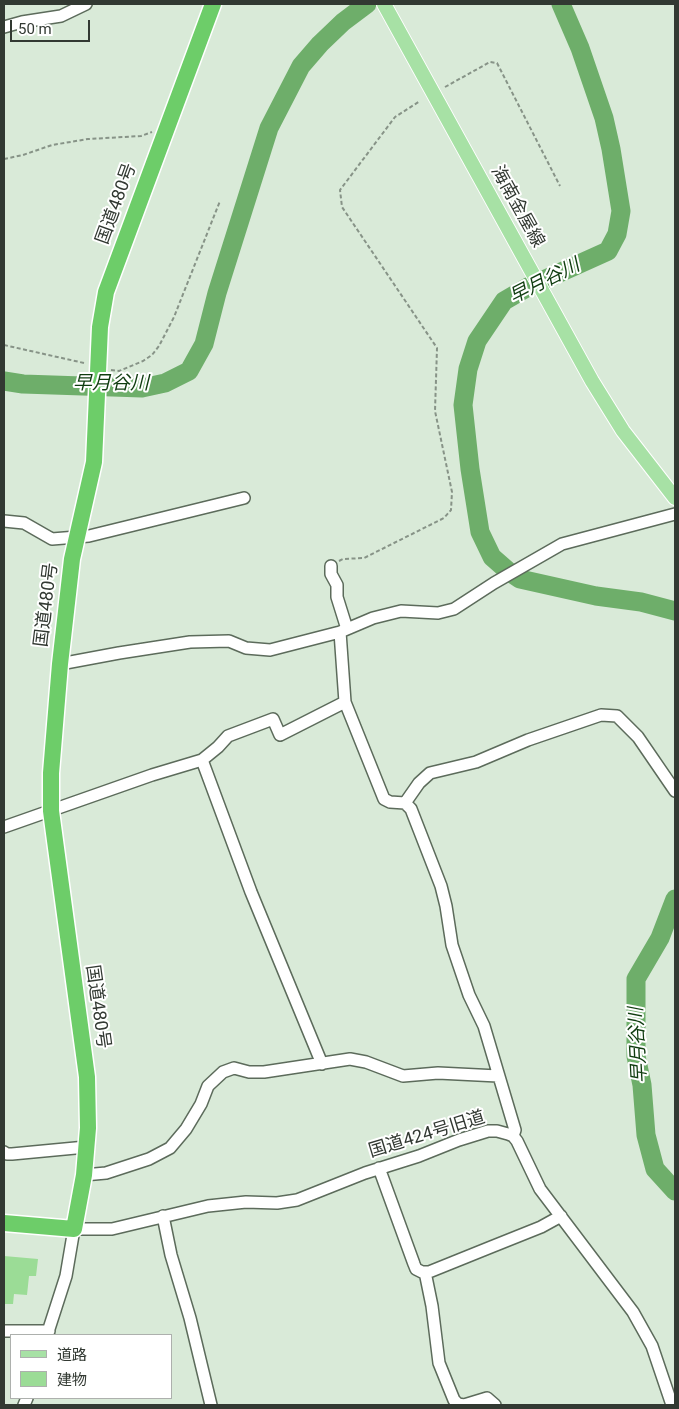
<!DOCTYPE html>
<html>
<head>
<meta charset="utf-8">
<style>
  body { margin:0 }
  #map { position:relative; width:679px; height:1409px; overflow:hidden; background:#d9ead8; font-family:Roboto,"Noto Sans JP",sans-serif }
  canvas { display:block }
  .frame { position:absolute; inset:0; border:5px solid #323932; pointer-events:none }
  .legend { position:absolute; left:10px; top:1334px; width:162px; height:65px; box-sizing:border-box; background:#fff; border:1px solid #adb0ad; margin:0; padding:6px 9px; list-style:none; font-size:15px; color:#323932 }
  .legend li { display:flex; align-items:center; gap:10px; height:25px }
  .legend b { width:25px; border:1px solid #adb0ad }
  .scale { position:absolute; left:10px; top:20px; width:80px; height:22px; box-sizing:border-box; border:2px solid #323932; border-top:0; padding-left:6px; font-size:15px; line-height:18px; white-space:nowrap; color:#323932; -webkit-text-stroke:4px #fff; paint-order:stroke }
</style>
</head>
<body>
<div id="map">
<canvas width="679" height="1409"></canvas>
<div class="frame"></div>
<ul class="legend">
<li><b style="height:6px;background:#a7e1a5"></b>道路</li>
<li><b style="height:14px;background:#9bdc96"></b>建物</li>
</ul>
<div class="scale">50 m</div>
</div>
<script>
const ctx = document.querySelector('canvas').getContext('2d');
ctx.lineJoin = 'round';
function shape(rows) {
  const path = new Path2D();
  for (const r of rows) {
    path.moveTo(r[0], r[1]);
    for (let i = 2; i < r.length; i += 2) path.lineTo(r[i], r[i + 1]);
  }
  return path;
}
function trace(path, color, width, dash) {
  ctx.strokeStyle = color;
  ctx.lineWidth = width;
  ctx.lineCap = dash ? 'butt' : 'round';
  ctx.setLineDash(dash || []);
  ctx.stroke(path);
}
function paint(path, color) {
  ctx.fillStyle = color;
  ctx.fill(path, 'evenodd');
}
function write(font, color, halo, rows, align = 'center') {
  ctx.font = font + ' Roboto,"Noto Sans JP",sans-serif';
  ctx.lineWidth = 4;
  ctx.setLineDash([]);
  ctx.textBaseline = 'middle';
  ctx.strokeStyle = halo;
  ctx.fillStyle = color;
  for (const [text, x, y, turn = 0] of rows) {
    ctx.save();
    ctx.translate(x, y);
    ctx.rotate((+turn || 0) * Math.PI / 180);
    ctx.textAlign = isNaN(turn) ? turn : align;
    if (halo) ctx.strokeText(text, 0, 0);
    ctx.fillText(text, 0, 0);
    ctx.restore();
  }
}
trace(shape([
  [561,4,580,48,604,118,611,149,621,211,617,234,608,251,528,287,504,301,477,341,468,369,463,405,470,469,480,532,492,557,508,571,520,579,596,596,641,602,675,611],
  [4,381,23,384,142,388,165,383,189,371,204,344,217,293,269,128,301,66,320,44,343,22,367,4],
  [675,899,660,938,636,979,636,1056,642,1085,646,1135,655,1169,675,1191]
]), '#6eae6a', 19);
paint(shape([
  [4,1256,38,1259,36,1276,29,1276,27,1295,14,1294,13,1304,4,1304]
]), '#9bdc96');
const minor = shape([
  [4,27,22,22,61,16,86,4],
  [4,521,24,523,52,539,89,536,244,498],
  [331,566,331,574,337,585,337,597,347,629],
  [340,632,345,702,384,799,390,802,405,803,411,809,441,886,446,906,452,945,469,995,484,1026,515,1130,513,1136],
  [60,664,119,653,190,642,229,641,246,648,270,650,340,632,373,618,401,611,438,613,454,609,494,583,562,544,675,514],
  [202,760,251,892,322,1064],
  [405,803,419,783,430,773,476,762,528,740,601,715,617,716,638,737,675,791],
  [4,827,152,775,202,760,218,747,228,736,273,719,280,735,345,702],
  [4,1152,7,1154,12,1154,86,1147],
  [379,1168,414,1264,416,1269,422,1272,429,1272,491,1247,541,1227,561,1216],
  [84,1175,106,1173,149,1159,170,1148,186,1129,201,1104,208,1086,223,1072,234,1068,249,1072,264,1072,350,1059,366,1062,403,1076,438,1073,498,1076],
  [163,1216,171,1255,190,1318,211,1405],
  [425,1272,432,1306,439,1363,454,1400,458,1404,464,1405,487,1398,495,1405],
  [4,1331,49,1331],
  [47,1335,66,1276,74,1229,112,1229,208,1206,246,1202,277,1203,297,1200,365,1173,419,1156,459,1140,488,1131,497,1131,508,1134,513,1136,517,1141,540,1189,633,1312,652,1346,672,1405],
  [24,1405,27,1398]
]);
const major = shape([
  [384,4,592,381,623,431,675,498]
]);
const highway = shape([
  [4,1223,74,1229,84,1175,88,1128,87,1077,51,811,51,773,60,664,72,559,94,462,100,327,106,292,213,4]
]);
trace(minor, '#5c6b5b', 14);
trace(major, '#fff', 16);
trace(highway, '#fff', 19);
trace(shape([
  [445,87,490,62,497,63,560,186],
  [4,159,23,155,52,145,88,139,141,136,152,132],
  [4,345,84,363],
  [111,370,119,371,143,361,152,355,159,346,174,317,220,201],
  [339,561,343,559,364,558,444,518,451,510,452,492,435,411,437,348,342,207,340,190,395,117,420,101]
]), '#879387', 2, [4, 2.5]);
trace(minor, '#fff', 11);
trace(major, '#a7e1a5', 14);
trace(highway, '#6dcd69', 16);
write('18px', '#323932', '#fff', [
  ["国道480号",117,204,-70],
  ["海南金屋線",517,207,61],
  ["国道480号",47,605,-83],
  ["国道480号",97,1007,82],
  ["国道424号旧道",427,1135,-17]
]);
write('italic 19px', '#0f3c0f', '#fff', [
  ["早月谷川",545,282,-27],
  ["早月谷川",111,384],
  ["早月谷川",639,1045,-93]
]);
</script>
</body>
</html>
